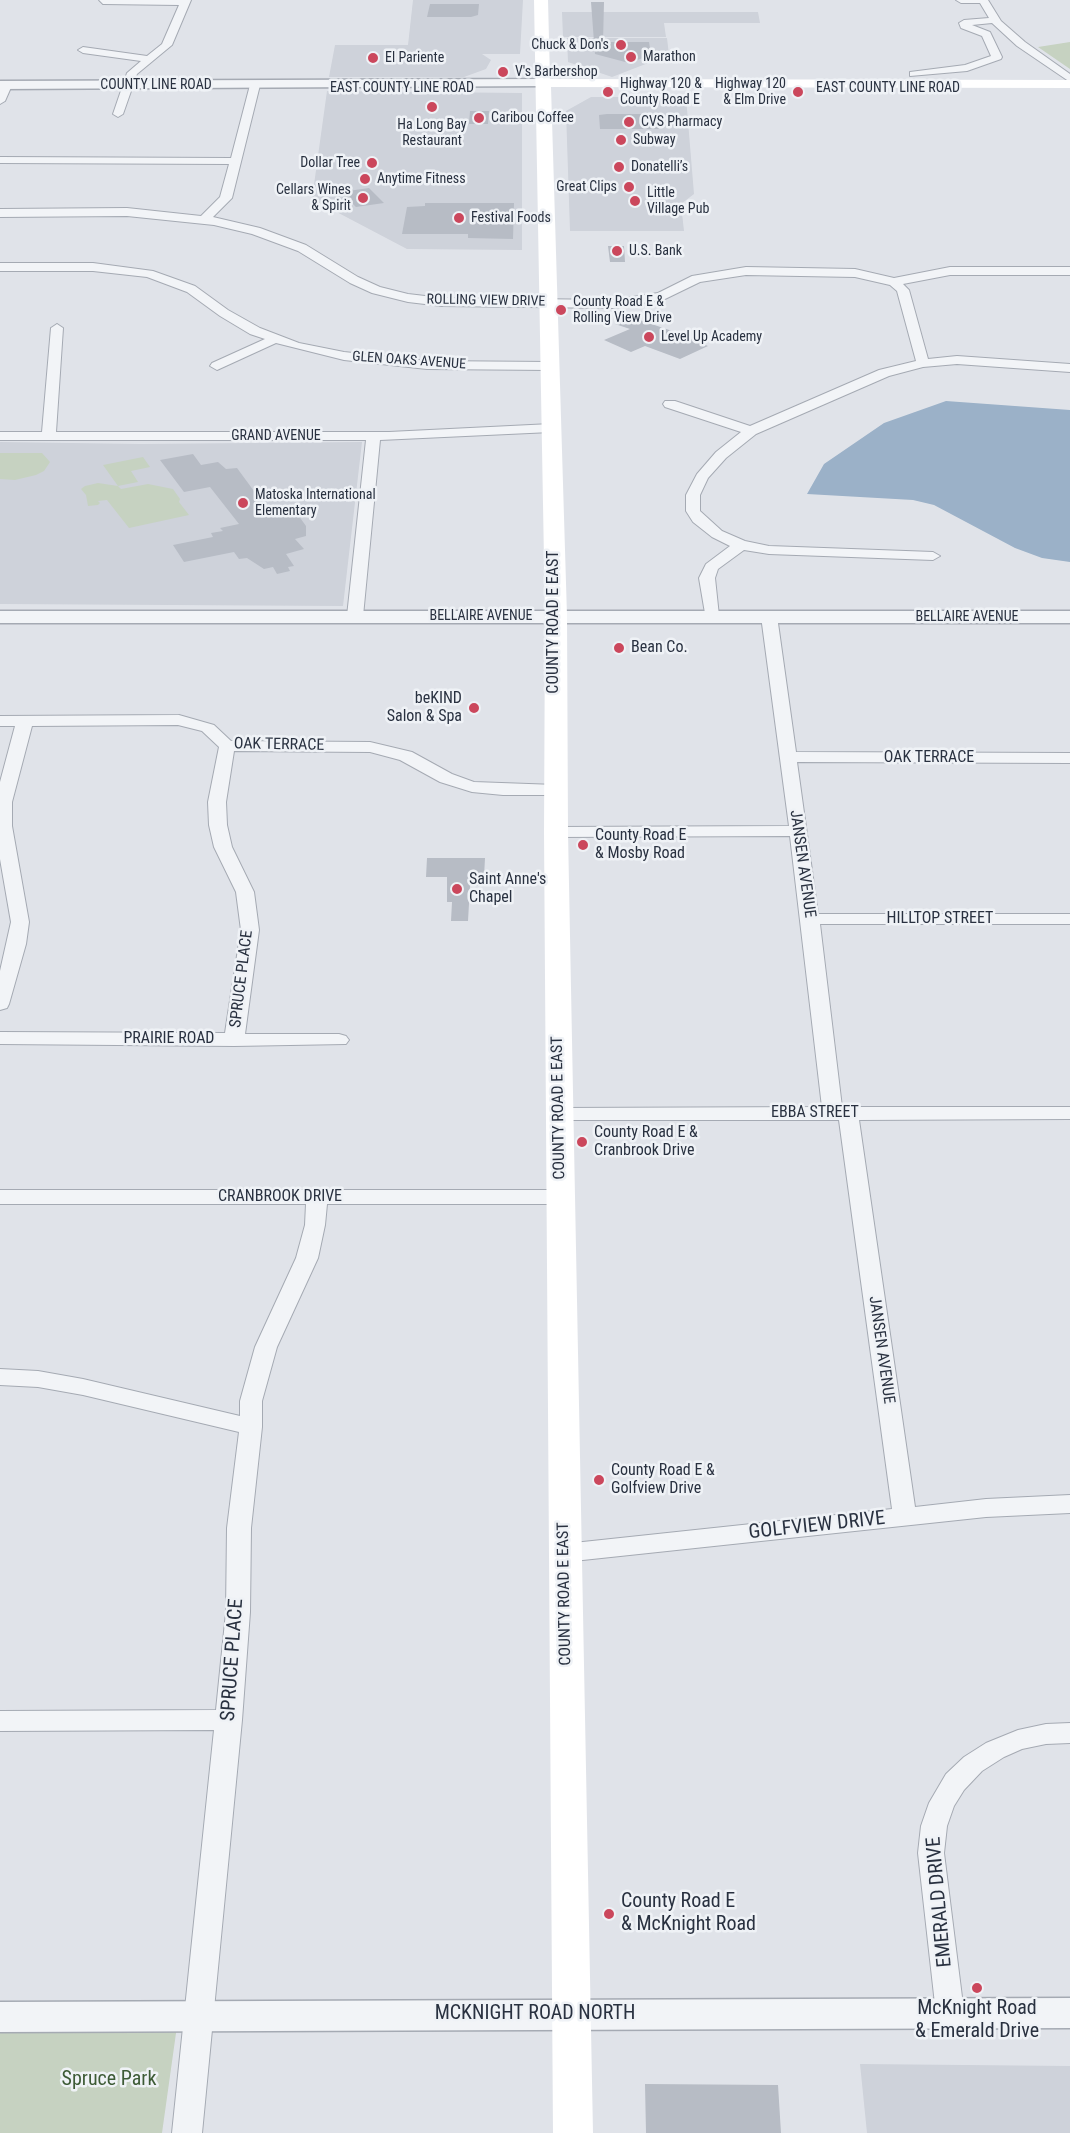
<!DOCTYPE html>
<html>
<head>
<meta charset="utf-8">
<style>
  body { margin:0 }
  canvas { display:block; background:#e0e3e9 }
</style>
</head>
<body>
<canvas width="1070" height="2133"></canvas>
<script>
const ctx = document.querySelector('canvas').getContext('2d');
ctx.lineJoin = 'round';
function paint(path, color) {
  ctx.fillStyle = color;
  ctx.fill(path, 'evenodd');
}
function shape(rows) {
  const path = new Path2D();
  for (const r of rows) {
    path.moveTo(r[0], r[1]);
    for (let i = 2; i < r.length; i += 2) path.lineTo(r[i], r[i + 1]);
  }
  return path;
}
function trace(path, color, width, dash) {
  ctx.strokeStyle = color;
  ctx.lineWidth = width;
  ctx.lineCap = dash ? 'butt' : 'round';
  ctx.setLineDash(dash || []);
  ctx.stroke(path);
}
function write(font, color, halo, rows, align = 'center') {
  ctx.font = font + ' "Roboto Condensed",sans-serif';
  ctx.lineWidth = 5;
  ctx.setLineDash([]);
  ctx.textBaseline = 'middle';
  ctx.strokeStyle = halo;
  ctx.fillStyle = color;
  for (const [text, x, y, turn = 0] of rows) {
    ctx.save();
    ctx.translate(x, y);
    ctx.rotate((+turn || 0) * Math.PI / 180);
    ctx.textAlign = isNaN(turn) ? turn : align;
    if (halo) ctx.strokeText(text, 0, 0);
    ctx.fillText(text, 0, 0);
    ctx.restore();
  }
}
paint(shape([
  [413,0,523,0,520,54,482,54,491,60,486,69,464,77,329,77,335,45,408,45],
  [562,12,758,12,760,23,664,23,666,37,563,37],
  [567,38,667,38,669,55,612,77,568,62],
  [327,91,522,93,522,250,407,249,312,199],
  [591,97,686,97,694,194,681,204,684,231,570,231,566,111],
  [0,442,141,444,362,442,343,606,0,604],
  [860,2064,1070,2066,1070,2133,867,2133]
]), '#ced2da');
paint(shape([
  [1070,42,1070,69,1038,47],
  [0,453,42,453,50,462,44,471,36,475,15,480,0,479],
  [143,457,150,467,131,471,138,482,118,486,121,489,148,484,173,489,180,499,179,502,189,515,129,528,107,500,98,501,100,503,98,505,88,506,86,495,81,489,85,486,98,483,118,486,103,465],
  [177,2026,162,2133,0,2133,0,2030]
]), '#c6d2c1');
paint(shape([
  [946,401,1070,410,1070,562,1042,558,1015,548,934,505,913,500,807,494,824,464,884,423]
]), '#9bb1c8');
paint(shape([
  [591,2,604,2,603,42,594,42],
  [430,4,479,4,478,15,471,17,427,17],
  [594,42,649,42,651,55,629,63,595,54],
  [470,111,489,111,488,124,469,124],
  [607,114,657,114,659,129,600,129,599,115],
  [369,188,384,203,356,207,341,192],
  [425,203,514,203,513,239,468,238,468,234,402,234,407,207,425,206],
  [608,246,624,246,625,262,610,262],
  [631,317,678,333,708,346,680,359,645,346,631,352,604,340,630,329,615,324],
  [193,454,201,465,218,462,226,469,237,468,273,517,298,515,306,526,306,536,295,539,304,549,286,554,294,566,288,567,290,571,277,574,273,567,264,569,247,558,239,559,234,552,184,562,173,545,213,537,211,533,223,531,220,528,239,524,210,487,184,492,160,460],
  [427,858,485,858,484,877,481,877,481,886,470,886,468,921,451,921,452,902,447,902,447,877,426,877],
  [645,2084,778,2085,781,2133,646,2133]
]), '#b7bcc5');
const minor = shape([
  [99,0,191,0,172,45,137,74,123,114,118,117,113,114,127,73,141,61,83,53,78,50,83,47,147,56,162,44,179,5,103,4,99,0],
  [956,0,988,0,1001,21,1025,42,1070,74,1070,82,1017,46,992,23,972,25,990,32,1002,57,1001,59,967,71,910,76,910,72,965,65,991,56,982,36,961,28,959,23,964,20,989,18,980,3,961,3,956,0],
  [7,82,12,85,5,101,0,104,0,89,3,83,7,82],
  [255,82,260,85,232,198,213,217,260,228,306,245,358,277,380,287,408,294,442,298,614,300,658,293,692,276,746,267,855,269,894,278,950,267,1070,267,1070,275,950,275,903,284,909,290,928,359,957,356,1070,364,1070,372,957,364,923,367,889,376,756,434,726,458,708,478,700,495,700,511,722,531,745,541,769,546,933,552,940,556,933,560,769,554,744,550,718,569,715,578,719,616,716,619,706,619,699,578,706,564,730,546,712,537,693,522,686,511,686,495,697,474,716,452,741,432,665,407,663,404,665,401,675,401,750,426,879,370,916,361,897,291,890,285,855,277,746,275,700,282,665,299,614,308,442,306,408,302,372,293,350,283,298,251,252,234,214,225,127,216,0,217,0,209,127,208,201,216,220,197,229,164,0,163,0,157,231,158,250,85,255,82],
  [0,263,93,263,153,271,195,286,228,310,260,328,299,343,344,352,427,361,550,362,557,366,550,370,427,369,344,360,276,343,217,370,210,366,212,363,265,339,250,334,220,316,187,292,147,277,93,271,0,271,0,263],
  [57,324,63,328,56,432,389,432,551,424,558,428,551,432,380,440,363,616,355,621,347,616,366,440,0,440,0,432,42,432,51,328,57,324],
  [769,611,777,616,796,752,1070,753,1070,763,797,762,818,914,1070,914,1070,924,820,924,842,1107,1070,1107,1070,1119,859,1120,915,1507,986,1499,1070,1495,1070,1513,986,1517,564,1562,556,1559,552,1553,556,1547,564,1544,892,1509,839,1120,559,1120,552,1118,549,1114,552,1110,559,1108,822,1107,790,836,556,837,550,836,547,832,550,828,556,827,789,826,761,616,769,611],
  [179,715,214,725,231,741,370,742,412,752,452,774,474,782,556,785,562,786,565,790,562,794,556,795,503,795,472,792,440,782,400,760,370,752,234,751,226,802,227,825,232,847,254,892,259,930,245,1034,339,1034,346,1036,349,1040,346,1044,234,1046,0,1044,0,1032,225,1033,241,930,236,892,214,847,209,825,208,802,219,747,202,731,178,725,32,726,12,802,12,826,29,922,26,944,9,1004,7,1008,0,1010,0,971,11,922,0,859,0,782,15,726,0,726,0,716,179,715],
  [0,1190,560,1190,567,1192,570,1197,567,1202,560,1204,327,1204,325,1225,318,1258,277,1347,262,1401,262,1427,251,1528,250,1612,242,1720,202,2133,172,2133,214,1730,0,1731,0,1711,216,1710,226,1612,227,1528,239,1432,83,1395,38,1387,0,1385,0,1369,38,1371,83,1379,240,1416,240,1401,255,1347,296,1258,305,1225,306,1204,0,1204,0,1190],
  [1070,1723,1070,1743,1046,1744,1022,1749,1004,1757,982,1771,964,1790,954,1806,947,1826,944,1853,964,2013,960,2022,950,2025,940,2022,936,2013,918,1853,921,1826,929,1803,946,1774,964,1757,986,1743,1018,1730,1046,1724,1070,1723]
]);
const tertiary = shape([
  [542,79,547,80,549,83,547,86,0,89,0,81,542,79],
  [0,611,1070,611,1070,623,0,623,0,611],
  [1070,1998,1070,2028,0,2032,0,2002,1070,1998]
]);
trace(minor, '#a5aab3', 2);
trace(tertiary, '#a5aab3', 3);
paint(minor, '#f2f4f7');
paint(tertiary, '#f2f4f7');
paint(shape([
  [534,0,548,0,550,79,1070,80,1070,88,551,87,567,616,568,832,593,2133,553,2133,544,832,545,616,534,0]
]), '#fff');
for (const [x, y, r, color] of [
  [621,45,6,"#cb475c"],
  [631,57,6,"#cb475c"],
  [373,58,6,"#cb475c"],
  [503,72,6,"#cb475c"],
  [608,92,6,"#cb475c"],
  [798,92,6,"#cb475c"],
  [432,107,6,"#cb475c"],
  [479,118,6,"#cb475c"],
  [629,122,6,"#cb475c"],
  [621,140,6,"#cb475c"],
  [372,163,6,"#cb475c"],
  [619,167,6,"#cb475c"],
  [365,179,6,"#cb475c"],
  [629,187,6,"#cb475c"],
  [363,198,6,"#cb475c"],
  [635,201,6,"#cb475c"],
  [459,218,6,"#cb475c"],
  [617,251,6,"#cb475c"],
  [561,310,6,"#cb475c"],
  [649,337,6,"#cb475c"],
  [243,503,6,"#cb475c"],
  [619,648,6,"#cb475c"],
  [474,708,6,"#cb475c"],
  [583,845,6,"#cb475c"],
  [457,889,6,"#cb475c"],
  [582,1142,6,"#cb475c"],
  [599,1480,6,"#cb475c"],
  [609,1914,6,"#cb475c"],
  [977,1988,6,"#cb475c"]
]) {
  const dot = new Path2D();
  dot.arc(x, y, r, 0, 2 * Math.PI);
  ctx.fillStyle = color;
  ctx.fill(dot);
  trace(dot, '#eff2f6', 2);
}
write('14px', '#293140', '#eff2f6', [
  ["Chuck & Don's",609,45,"right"],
  ["Marathon",643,57],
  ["El Pariente",385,58],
  ["V's Barbershop",515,72],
  ["Highway 120 &",620,84],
  ["County Road E",620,100],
  ["Highway 120",786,84,"right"],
  ["& Elm Drive",786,100,"right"],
  ["Caribou Coffee",491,118],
  ["CVS Pharmacy",641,122],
  ["Ha Long Bay",432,125,"center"],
  ["Restaurant",432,141,"center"],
  ["Subway",633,140],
  ["Dollar Tree",360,163,"right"],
  ["Donatelli’s",631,167],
  ["Anytime Fitness",377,179],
  ["Great Clips",617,187,"right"],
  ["Cellars Wines",351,190,"right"],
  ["& Spirit",351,206,"right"],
  ["Little",647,193],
  ["Village Pub",647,209],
  ["Festival Foods",471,218],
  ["U.S. Bank",629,251],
  ["County Road E &",573,302],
  ["Rolling View Drive",573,318],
  ["Level Up Academy",661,337],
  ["Matoska International",255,495],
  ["Elementary",255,511]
], 'left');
write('14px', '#293140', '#eff2f6', [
  ["COUNTY LINE ROAD",156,85],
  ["EAST COUNTY LINE ROAD",402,88],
  ["EAST COUNTY LINE ROAD",888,88],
  ["ROLLING VIEW DRIVE",486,301,1],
  ["GLEN OAKS AVENUE",409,361,4],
  ["GRAND AVENUE",276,436],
  ["BELLAIRE AVENUE",481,616],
  ["BELLAIRE AVENUE",967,617]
]);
write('16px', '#293140', '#eff2f6', [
  ["COUNTY ROAD E EAST",554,622,-90],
  ["OAK TERRACE",279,745,1],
  ["OAK TERRACE",929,758],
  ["JANSEN AVENUE",802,864,82],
  ["HILLTOP STREET",940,919],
  ["SPRUCE PLACE",242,979,-83],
  ["PRAIRIE ROAD",169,1039],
  ["COUNTY ROAD E EAST",559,1108,-91],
  ["EBBA STREET",815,1113],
  ["CRANBROOK DRIVE",280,1197],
  ["JANSEN AVENUE",881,1350,82],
  ["COUNTY ROAD E EAST",565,1594,-91]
]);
write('16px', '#293140', '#eff2f6', [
  ["Bean Co.",631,648],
  ["beKIND",462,699,"right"],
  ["Salon & Spa",462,717,"right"],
  ["County Road E",595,836],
  ["& Mosby Road",595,854],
  ["Saint Anne's",469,880],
  ["Chapel",469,898],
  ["County Road E &",594,1133],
  ["Cranbrook Drive",594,1151],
  ["County Road E &",611,1471],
  ["Golfview Drive",611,1489]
], 'left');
write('20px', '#293140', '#eff2f6', [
  ["GOLFVIEW DRIVE",817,1526,-6],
  ["SPRUCE PLACE",233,1660,-86],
  ["EMERALD DRIVE",940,1902,-95],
  ["MCKNIGHT ROAD NORTH",535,2014]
]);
write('20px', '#293140', '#eff2f6', [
  ["County Road E",621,1902],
  ["& McKnight Road",621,1925],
  ["McKnight Road",977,2009,"center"],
  ["& Emerald Drive",977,2032,"center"]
], 'left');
write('20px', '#3d5b36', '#eff2f6', [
  ["Spruce Park",109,2080]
]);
</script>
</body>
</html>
